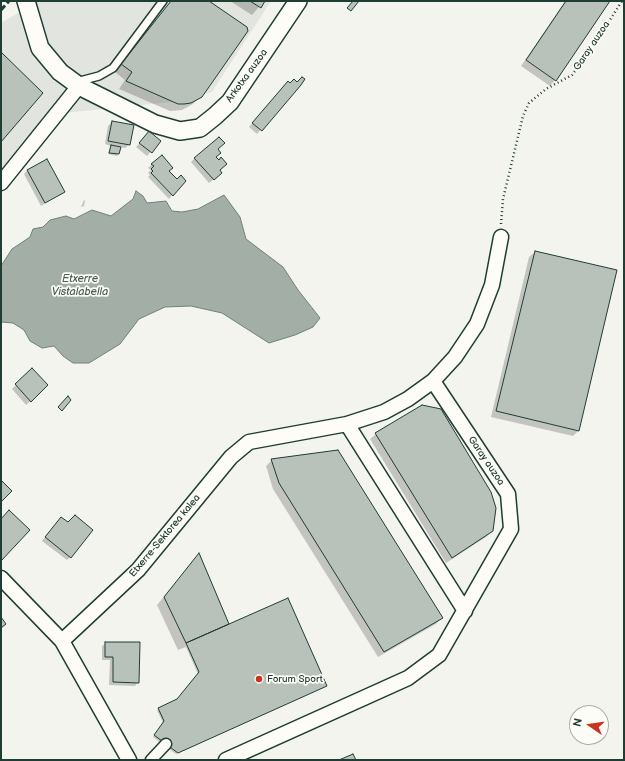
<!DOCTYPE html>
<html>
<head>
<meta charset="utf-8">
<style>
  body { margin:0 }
  #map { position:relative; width:625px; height:761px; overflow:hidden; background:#f4f4ef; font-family:"Balsamiq Sans",sans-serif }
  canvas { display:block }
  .frame { position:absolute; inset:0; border:2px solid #1f3d34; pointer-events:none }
  .north { position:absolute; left:569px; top:705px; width:40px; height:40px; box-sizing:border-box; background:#fdfcf7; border:1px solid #a4b0a9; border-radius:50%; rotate:283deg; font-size:11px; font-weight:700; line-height:16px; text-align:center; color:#1f3d34 }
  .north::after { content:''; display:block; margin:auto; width:14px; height:18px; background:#c8321e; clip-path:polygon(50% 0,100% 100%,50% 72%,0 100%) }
</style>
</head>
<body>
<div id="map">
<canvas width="625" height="761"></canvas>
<div class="frame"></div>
<div class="north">N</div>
</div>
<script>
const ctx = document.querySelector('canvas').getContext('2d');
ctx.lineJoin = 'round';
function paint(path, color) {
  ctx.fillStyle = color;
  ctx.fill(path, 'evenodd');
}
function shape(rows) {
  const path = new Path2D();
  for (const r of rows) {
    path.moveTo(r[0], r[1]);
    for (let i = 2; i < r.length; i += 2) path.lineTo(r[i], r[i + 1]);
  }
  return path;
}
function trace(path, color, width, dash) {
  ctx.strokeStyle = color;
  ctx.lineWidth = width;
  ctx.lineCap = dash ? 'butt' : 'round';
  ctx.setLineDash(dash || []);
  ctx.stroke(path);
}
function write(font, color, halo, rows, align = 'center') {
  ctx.font = font + ' "Balsamiq Sans",sans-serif';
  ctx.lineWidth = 3.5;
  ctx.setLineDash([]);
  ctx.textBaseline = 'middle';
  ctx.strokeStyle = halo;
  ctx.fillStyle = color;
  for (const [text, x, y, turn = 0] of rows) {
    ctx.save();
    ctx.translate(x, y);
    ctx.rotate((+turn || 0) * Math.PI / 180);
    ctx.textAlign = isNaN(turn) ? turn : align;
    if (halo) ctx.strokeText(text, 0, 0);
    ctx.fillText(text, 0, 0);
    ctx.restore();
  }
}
paint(shape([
  [38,1,271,1,212,92,171,102,45,115,1,169,1,23]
]), '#e2e5df');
const water = shape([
  [136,191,143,196,147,203,166,201,172,211,182,212,198,209,224,195,240,217,246,239,283,267,298,290,320,318,313,327,295,335,269,343,222,313,191,306,165,307,139,319,120,344,89,363,73,363,63,356,54,346,42,348,30,341,24,330,13,323,1,322,1,266,12,249,30,237,33,229,43,227,50,220,66,216,74,219,92,210,111,216,133,199,136,191]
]);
paint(water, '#a3aea7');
trace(water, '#6e8179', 1);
paint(shape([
  [171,1,206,1,201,96,193,104,182,110,170,111,119,89,125,80,115,72],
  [230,1,264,1,252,15],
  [565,1,608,1,555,80,550,86,521,66],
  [297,83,300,84,257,134,249,127,284,86],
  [112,122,132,126,129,145,125,148,120,147,117,156,108,154,111,146,105,144,108,126],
  [149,132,160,141,147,156,136,147],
  [217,149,215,157,219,170,218,176,209,183,191,162,195,158],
  [152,164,168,171,172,195,169,199,148,177,150,175,148,173,151,170,148,168],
  [28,170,64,192,41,206,24,174],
  [84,200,85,201,84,206,81,207],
  [535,252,578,431,573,436,491,417,529,257],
  [32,369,47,385,26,405,12,389],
  [376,434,492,531,486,537,446,563,370,439],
  [272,460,441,618,436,624,378,657,273,489,266,466],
  [58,522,68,523,70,557,67,560,42,541],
  [199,555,228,626,326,686,176,754,153,737,163,723,157,710,177,700,198,674,186,647,178,650,157,605],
  [106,643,138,682,135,686,109,685,110,660,102,660,102,646]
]), '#0003');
const building = shape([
  [171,1,209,1,247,27,248,31,202,97,191,103,184,104,178,104,126,81,132,72,121,64,171,1],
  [250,1,265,1,261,8,250,1],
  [353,1,359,1,351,11,347,8,353,1],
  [566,1,610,1,556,81,526,60,566,1],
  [1,52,43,93,1,142,1,52],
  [302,77,305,79,301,85,262,131,252,123,288,81,290,83,294,79,297,82,302,77],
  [112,121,134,125,130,145,108,141,112,121],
  [149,131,161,141,152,153,139,143,149,131],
  [219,137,225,143,218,149,221,153,216,157,219,160,221,157,227,164,220,170,222,173,214,180,194,158,219,137],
  [111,145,121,147,119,154,109,153,111,145],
  [162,155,173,168,169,171,177,179,181,175,186,181,173,196,151,173,153,171,151,169,154,166,151,164,162,155],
  [47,159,65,192,45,203,27,170,47,159],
  [535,251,617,270,579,431,496,411,535,251],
  [32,368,48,385,31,402,15,384,32,368],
  [68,396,71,400,62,411,58,407,68,396],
  [422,405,441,409,491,492,496,508,493,531,452,558,375,433,422,405],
  [338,450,443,618,384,652,279,483,271,459,338,450],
  [1,480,12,491,1,502,1,480],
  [9,510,30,530,1,561,1,519,9,510],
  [75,515,93,530,71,558,45,537,61,517,68,522,75,515],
  [199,553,229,624,186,643,164,597,199,553],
  [288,598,327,686,178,753,154,735,164,721,158,708,177,699,199,672,186,643,288,598],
  [1,617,6,624,1,628,1,617],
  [105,642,140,642,139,683,113,682,113,657,105,657,105,642],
  [353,754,356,760,339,760,353,754]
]);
paint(building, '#b9c1bb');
trace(building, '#1f3d34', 1);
const service = shape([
  [76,82,99,76,113,68,163,1]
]);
const pedestrian = shape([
  [151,760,166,744]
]);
const minor = shape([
  [1,183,79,86],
  [347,424,465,611],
  [1,578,62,641,129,760],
  [62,641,138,570,231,457,249,442,347,424,384,412,408,399,433,381,455,357,477,324,492,285,501,237],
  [226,760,408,678,439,655,511,529,508,494,433,381]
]);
const tertiary = shape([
  [26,1,40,48,60,72,79,86,155,124,180,131,200,128,215,116,230,102,298,1]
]);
trace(service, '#1f3d34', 10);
trace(pedestrian, '#1f3d34', 13);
trace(minor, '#1f3d34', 17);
trace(tertiary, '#1f3d34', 20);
trace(shape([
  [501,224,503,199,523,116,529,103,546,89,572,75,596,42,622,1]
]), '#1f3d34', 2.5, [1, 3]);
trace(service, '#fdfcf7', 7);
trace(pedestrian, '#fdfcf7', 10);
trace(minor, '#fdfcf7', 14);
trace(tertiary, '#fdfcf7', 17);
trace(shape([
  [1,10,9,1]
]), '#1f3d34', 3, [6, 3]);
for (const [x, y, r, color] of [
  [259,679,4,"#c8321e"]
]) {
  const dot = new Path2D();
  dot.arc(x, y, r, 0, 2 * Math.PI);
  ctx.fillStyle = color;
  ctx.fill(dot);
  trace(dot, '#fdfcf7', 1.5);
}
write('10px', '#1f3d34', '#fdfcf7', [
  ["Garay auzoa",592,46,-56],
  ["Arkotxa auzoa",247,76,-54],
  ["Garay auzoa",486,461,56],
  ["Etxerre-Sektorea kalea",165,536,-50]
]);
write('10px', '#1f3d34', '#fdfcf7', [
  ["Forum Sport",267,679]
], 'left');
write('italic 11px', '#475f56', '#fdfcf7', [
  ["Etxerre",80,279],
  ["Vistalabella",80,292]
]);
</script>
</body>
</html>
